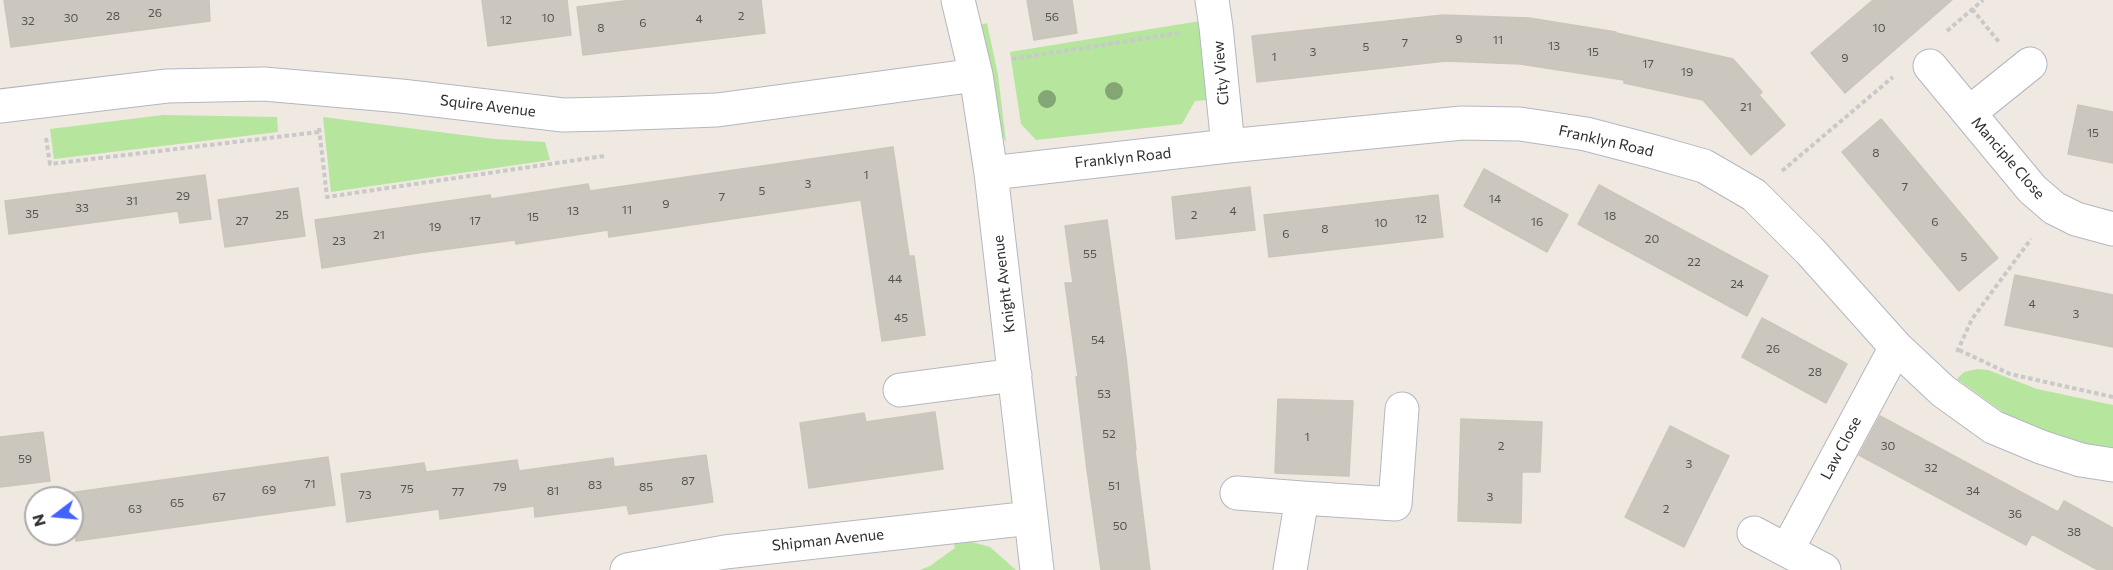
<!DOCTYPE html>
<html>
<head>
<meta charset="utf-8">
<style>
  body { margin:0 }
  #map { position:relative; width:2113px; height:570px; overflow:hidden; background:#efe9e1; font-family:Commissioner,sans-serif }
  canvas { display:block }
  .north { position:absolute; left:24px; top:486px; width:60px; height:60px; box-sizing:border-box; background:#fff; border:2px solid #ababab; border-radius:50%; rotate:254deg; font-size:16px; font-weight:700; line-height:24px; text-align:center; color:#2e2e2e }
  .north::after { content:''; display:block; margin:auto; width:21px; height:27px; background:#4264fb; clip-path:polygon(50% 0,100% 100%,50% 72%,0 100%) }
</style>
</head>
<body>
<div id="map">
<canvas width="2113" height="570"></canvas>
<div class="north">N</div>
</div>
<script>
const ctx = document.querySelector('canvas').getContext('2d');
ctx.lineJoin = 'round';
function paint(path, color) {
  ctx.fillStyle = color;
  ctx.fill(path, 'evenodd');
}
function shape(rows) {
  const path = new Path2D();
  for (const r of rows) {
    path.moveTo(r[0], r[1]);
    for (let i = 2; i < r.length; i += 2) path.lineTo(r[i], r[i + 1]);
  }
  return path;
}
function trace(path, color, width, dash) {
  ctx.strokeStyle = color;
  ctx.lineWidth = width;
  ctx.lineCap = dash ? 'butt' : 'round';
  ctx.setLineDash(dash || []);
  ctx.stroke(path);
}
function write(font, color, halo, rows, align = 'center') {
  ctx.font = font + ' Commissioner,sans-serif';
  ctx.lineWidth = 6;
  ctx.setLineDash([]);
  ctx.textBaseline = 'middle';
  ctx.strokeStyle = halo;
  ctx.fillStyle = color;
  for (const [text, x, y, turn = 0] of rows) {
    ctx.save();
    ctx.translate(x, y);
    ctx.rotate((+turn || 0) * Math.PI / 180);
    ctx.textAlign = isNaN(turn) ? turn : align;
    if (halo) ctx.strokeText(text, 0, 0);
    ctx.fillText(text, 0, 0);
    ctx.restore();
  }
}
paint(shape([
  [1200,21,1207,100,1195,101,1182,124,1036,140,1021,124,1010,52],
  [987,23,998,75,1006,142,995,123,977,26],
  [163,115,277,117,278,132,54,159,50,129],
  [323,117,494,139,545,142,550,160,331,192],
  [1977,369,1988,370,2037,389,2113,405,2113,451,2046,434,2007,415,1957,379,1964,372],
  [953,540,965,540,990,547,1016,570,920,570,930,566,955,548]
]), '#b6e59e');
const building = shape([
  [4,0,209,0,210,21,11,47,4,0],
  [482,0,567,0,571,35,488,46,482,0],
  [631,0,761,0,765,33,583,55,577,7,631,0],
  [1027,0,1072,0,1077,33,1034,40,1027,0],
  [1873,0,1952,0,1845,93,1811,53,1873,0],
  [1443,15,1529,18,1616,32,1616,33,1733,59,1762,92,1759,95,1785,125,1751,155,1703,100,1624,83,1624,80,1520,64,1446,61,1257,82,1252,36,1443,15],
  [2078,105,2113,112,2113,163,2068,154,2078,105],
  [1881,119,1998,258,1959,291,1842,152,1881,119],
  [893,147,909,256,914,256,925,335,882,341,861,200,609,237,608,230,516,244,515,240,418,253,322,268,315,220,490,195,491,199,588,184,590,191,893,147],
  [1484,169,1568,215,1547,252,1464,206,1484,169],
  [205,175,211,219,180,223,178,211,9,234,5,201,205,175],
  [1599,185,1768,276,1747,316,1578,224,1599,185],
  [1250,187,1255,230,1176,239,1172,197,1250,187],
  [298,188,305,236,225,247,218,200,298,188],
  [1438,195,1443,237,1269,257,1264,215,1438,195],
  [1107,220,1126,357,1136,450,1135,451,1150,570,1101,570,1087,470,1076,377,1078,377,1065,283,1073,283,1065,226,1107,220],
  [2015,275,2113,295,2113,347,2005,325,2015,275],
  [1762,318,1847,364,1826,403,1742,357,1762,318],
  [1278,399,1353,401,1349,476,1275,473,1278,399],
  [935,412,943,469,809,488,800,423,864,413,866,422,935,412],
  [1880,416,2058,512,2064,501,2113,528,2113,570,2098,570,2032,534,2026,545,1859,455,1880,416],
  [1461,419,1542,422,1540,472,1522,472,1521,523,1458,521,1461,419],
  [1670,426,1729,456,1684,547,1625,517,1670,426],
  [43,432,50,481,0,487,0,437,43,432],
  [706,455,713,502,629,514,627,505,535,517,534,506,440,519,439,509,347,522,341,474,424,463,426,472,517,460,519,471,613,458,614,467,706,455],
  [328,457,335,505,76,541,72,516,72,498,69,498,69,493,328,457]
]);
paint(building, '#cbc7bf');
trace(building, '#cbc5ba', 1.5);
const minor = shape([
  [958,0,976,75,991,173,1037,570],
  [1212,0,1216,27,1228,146],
  [1930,66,2032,189,2054,208,2076,219,2113,229],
  [0,106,167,86,264,84,401,96,563,115,609,114,717,110,976,75],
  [1969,113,2030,64],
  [991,173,1228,146,1462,123,1520,124,1586,134,1651,151,1704,166,1754,195,1810,251,1896,347,1943,391,1993,427,2041,447,2081,460,2113,465],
  [900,390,1015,375],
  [1237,493,1302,498],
  [1754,533,1824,570],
  [1787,550,1896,347],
  [627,570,725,552,1031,518],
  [1290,570,1302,498,1395,504,1402,409]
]);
trace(minor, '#b4b7c1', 35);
trace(shape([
  [1972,9,1999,42],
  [1947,31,1983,0],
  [1012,59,1179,33],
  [319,128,327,197,604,156],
  [46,138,50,164,319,132],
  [1782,171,1893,77],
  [1959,350,2010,374,2113,397],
  [1957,352,1972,319,2031,239]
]), '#c9c9c9', 4, [4.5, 3]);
trace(minor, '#fff', 33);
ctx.fillStyle = '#84a574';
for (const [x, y] of [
  [1114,91],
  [1047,99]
]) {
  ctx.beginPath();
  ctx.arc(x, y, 9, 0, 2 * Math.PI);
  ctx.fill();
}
write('12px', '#555452', null, [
  ["26",155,13],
  ["28",113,16],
  ["2",741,16],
  ["56",1052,17],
  ["30",71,18],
  ["10",548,18],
  ["4",699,19],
  ["12",506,20],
  ["32",28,21],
  ["6",643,23],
  ["8",601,28],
  ["10",1879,28],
  ["9",1459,39],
  ["11",1498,40],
  ["7",1405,43],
  ["13",1554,46],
  ["5",1366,47],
  ["3",1313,52],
  ["15",1593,52],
  ["1",1274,57],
  ["9",1845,58],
  ["17",1648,64],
  ["19",1687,72],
  ["21",1746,107],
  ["15",2093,133],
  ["8",1876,153],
  ["1",866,175],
  ["3",808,184],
  ["7",1905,187],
  ["5",762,191],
  ["29",183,196],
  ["7",722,197],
  ["14",1495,199],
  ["31",132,201],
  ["9",666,204],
  ["33",82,208],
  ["11",627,210],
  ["13",573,211],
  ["4",1233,211],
  ["35",32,214],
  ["25",282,215],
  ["2",1194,215],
  ["18",1610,216],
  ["15",533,217],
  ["12",1421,219],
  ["27",242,221],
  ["17",475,221],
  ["16",1537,222],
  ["6",1935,222],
  ["10",1381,223],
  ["19",435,227],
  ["8",1325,229],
  ["6",1286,234],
  ["21",379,235],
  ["20",1652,239],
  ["23",339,241],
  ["55",1090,254],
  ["5",1964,257],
  ["22",1694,262],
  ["44",895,279],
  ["24",1737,284],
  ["4",2032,304],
  ["3",2076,314],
  ["45",901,318],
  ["54",1098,340],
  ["26",1773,349],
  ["28",1815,372],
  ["53",1104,394],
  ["52",1109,434],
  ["1",1307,437],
  ["2",1501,446],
  ["30",1888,446],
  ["59",25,459],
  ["3",1689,464],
  ["32",1931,468],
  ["87",688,481],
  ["71",310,484],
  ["83",595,485],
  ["51",1114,486],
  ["79",500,487],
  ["85",646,487],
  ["75",407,489],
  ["69",269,490],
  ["81",553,491],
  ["34",1973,491],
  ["77",458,492],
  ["73",365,495],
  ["67",219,497],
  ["3",1490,497],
  ["65",177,503],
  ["63",135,509],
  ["2",1666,509],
  ["36",2015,514],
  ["50",1120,526],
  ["38",2074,532]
]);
write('15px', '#2e2e2e', '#fff', [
  ["City View",1221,73,-95],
  ["Squire Avenue",488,106,7],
  ["Franklyn Road",1606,141,13],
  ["Franklyn Road",1123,158,-6],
  ["Manciple Close",2008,158,49],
  ["Knight Avenue",1004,284,-97],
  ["Law Close",1841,448,-62],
  ["Shipman Avenue",828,540,-6]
]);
</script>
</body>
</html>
